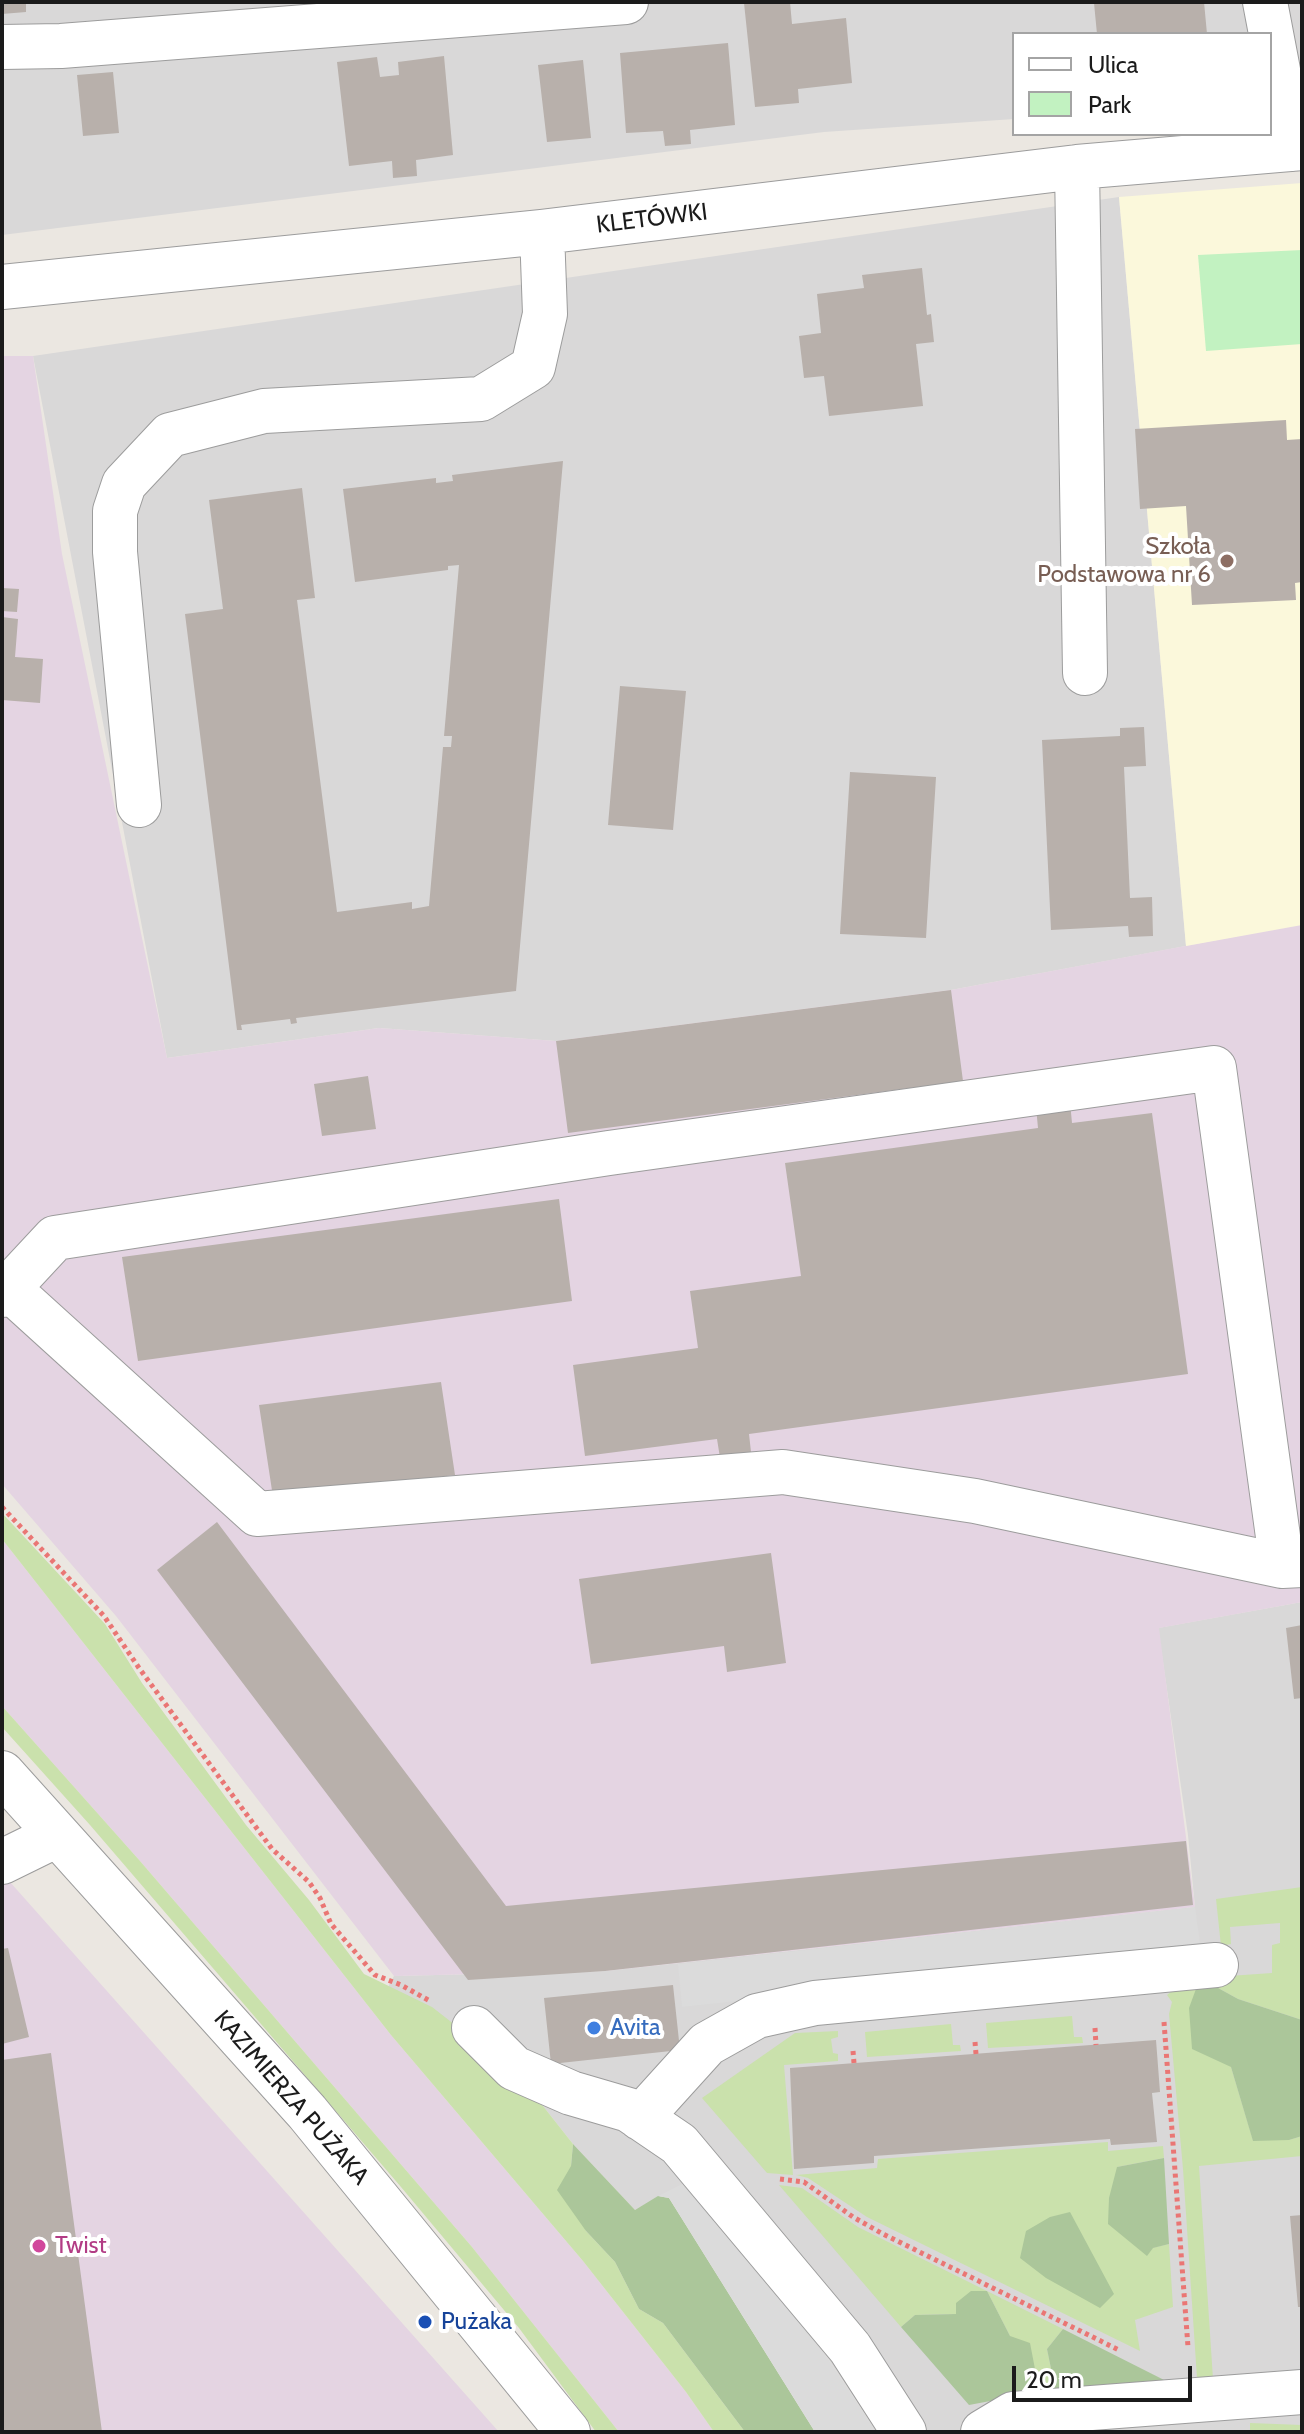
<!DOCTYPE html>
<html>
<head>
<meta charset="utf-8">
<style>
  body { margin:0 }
  #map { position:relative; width:1304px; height:2434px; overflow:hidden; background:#ebe7e1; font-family:Cabin,sans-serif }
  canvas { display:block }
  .frame { position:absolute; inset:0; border:4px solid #1b1b1b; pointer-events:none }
  .legend { position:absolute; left:1012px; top:32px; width:260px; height:104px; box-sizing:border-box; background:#fff; border:2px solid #a4a4a4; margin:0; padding:10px 14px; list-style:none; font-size:24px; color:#1b1b1b }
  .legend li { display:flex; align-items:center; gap:16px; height:40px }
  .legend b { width:40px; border:2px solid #a4a4a4 }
  .scale { position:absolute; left:1012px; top:2366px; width:180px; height:36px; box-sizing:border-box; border:4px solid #1b1b1b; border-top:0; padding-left:10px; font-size:24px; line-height:28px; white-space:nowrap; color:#1b1b1b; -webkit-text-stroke:6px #fff; paint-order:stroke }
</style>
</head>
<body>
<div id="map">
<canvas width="1304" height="2434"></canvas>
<div class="frame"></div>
<ul class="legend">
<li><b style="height:10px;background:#fff"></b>Ulica</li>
<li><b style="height:22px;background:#c2f2c1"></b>Park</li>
</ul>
<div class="scale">20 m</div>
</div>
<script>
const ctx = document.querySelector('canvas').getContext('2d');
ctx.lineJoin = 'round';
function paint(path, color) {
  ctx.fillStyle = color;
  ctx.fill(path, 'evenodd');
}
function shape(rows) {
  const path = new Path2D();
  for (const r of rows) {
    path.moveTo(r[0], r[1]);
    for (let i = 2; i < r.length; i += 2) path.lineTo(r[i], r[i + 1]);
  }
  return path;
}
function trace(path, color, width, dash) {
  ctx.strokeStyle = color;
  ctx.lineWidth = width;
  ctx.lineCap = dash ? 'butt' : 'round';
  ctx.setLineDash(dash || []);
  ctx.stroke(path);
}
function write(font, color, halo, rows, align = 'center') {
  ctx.font = font + ' Cabin,sans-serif';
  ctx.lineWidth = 8;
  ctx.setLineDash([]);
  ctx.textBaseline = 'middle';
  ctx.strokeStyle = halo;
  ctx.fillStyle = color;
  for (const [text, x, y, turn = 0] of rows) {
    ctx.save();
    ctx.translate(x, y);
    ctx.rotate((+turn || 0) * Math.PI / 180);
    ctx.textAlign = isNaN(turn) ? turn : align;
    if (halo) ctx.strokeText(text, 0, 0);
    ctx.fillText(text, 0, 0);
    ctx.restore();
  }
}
paint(shape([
  [2,2,1302,2,1302,99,1270,34,1014,34,1014,119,824,132,2,235],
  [1119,197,1186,946,951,990,556,1041,379,1028,167,1058,33,356],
  [1302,1602,1302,2432,877,2432,788,2299,697,2177,635,2210,573,2144,543,2106,388,1987,394,1976,605,1971,1195,1907,1188,1835,1158,1628]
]), '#d9d8d8');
paint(shape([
  [2,356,33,356,62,554,167,1058,379,1028,556,1041,951,990,1302,924,1302,1602,1159,1628,1195,1907,605,1971,394,1976,116,1616,2,1484],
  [2,1539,391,2035,583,2261,686,2392,714,2432,619,2432,472,2247,140,1861,2,1706],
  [2,1873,499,2432,2,2432]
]), '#e4d4e2');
paint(shape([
  [1302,183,1302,925,1186,946,1119,197]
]), '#fbf8db');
paint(shape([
  [2,1513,105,1624,142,1683,246,1825,309,1900,364,1974,432,2007,459,2028,487,2059,543,2106,573,2144,571,2166,586,2231,615,2262,639,2309,663,2323,745,2432,714,2432,686,2392,583,2261,391,2035,2,1539],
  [2,1706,140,1861,472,2247,619,2432,596,2432,519,2328,401,2187,90,1825,2,1727],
  [1302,1887,1302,2020,1238,1999,1200,1978,1231,2067,1253,2140,1289,2140,1302,2136,1302,2156,1199,2166,1213,2379,1197,2378,1183,2169,1169,2014,1172,2002,1167,1995,1183,1982,1200,1978,1272,1973,1272,1945,1280,1943,1280,1923,1230,1927,1231,1944,1221,1946,1216,1899],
  [1072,2016,1074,2037,1082,2037,1083,2043,988,2048,986,2023],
  [951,2024,953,2045,960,2045,961,2051,867,2057,865,2032],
  [838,2031,838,2037,831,2039,833,2053,838,2054,838,2061,784,2065,793,2175,767,2173,702,2098,795,2033],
  [1108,2142,1108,2151,1163,2146,1164,2158,1117,2167,1152,2248,1169,2244,1173,2307,1135,2320,1140,2351,867,2217,808,2178,796,2175,877,2168,878,2159],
  [779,2185,802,2188,858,2227,987,2291,1063,2329,1047,2349,1055,2388,1033,2393,1035,2369,1010,2336,987,2291,956,2314,915,2315,901,2327],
  [1250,2423,1302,2425,1302,2430,1250,2432]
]), '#cae1ac');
paint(shape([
  [1200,1978,1238,1999,1302,2020,1302,2136,1289,2140,1253,2141,1231,2067,1192,2049,1189,2008],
  [573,2144,635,2210,658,2196,669,2198,815,2432,745,2432,663,2323,639,2309,615,2262,586,2231,557,2190,571,2166],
  [1164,2158,1169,2244,1153,2248,1147,2256,1108,2224,1109,2198,1117,2167],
  [1070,2212,1114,2294,1100,2308,1046,2278,1020,2258,1026,2231,1050,2217],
  [971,2291,987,2291,1010,2336,1030,2343,1035,2369,1033,2393,969,2405,901,2327,915,2315,956,2314,956,2303],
  [1063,2329,1172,2384,1055,2388,1047,2349]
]), '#abc69a');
paint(shape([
  [1302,250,1302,344,1206,351,1198,255]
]), '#c2f2c1');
paint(shape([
  [1195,1907,1201,1951,682,2007,678,1964],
  [696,2177,788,2299,877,2432,815,2432,669,2198,658,2196]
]), '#dbdbdb');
paint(shape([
  [2,2,26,2,26,12,2,14],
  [790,2,792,24,846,18,852,83,798,89,799,103,755,107,744,3],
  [1106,2,1204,2,1207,34,1097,34,1094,3],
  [728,43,735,125,690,130,691,144,665,146,663,131,626,133,620,53],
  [444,56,453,155,416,160,417,176,393,178,392,161,349,166,337,62,377,57,380,77,399,75,398,62],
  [583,60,591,138,547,142,538,65],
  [113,72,119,133,83,136,77,75],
  [922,268,927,315,931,314,934,342,916,344,923,406,829,416,824,376,804,378,799,336,821,333,817,294,864,288,862,275],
  [1286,420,1287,440,1302,439,1302,582,1295,583,1296,600,1192,605,1186,506,1140,509,1135,429],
  [563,461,516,991,296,1018,297,1023,291,1024,290,1019,241,1025,242,1030,237,1030,185,614,223,609,209,500,302,488,315,598,297,600,337,912,412,902,412,909,429,906,443,747,451,747,452,736,444,736,459,565,448,566,448,570,355,582,343,489,436,478,436,483,453,481,452,475],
  [2,588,19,589,17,612,2,611],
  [2,617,18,619,15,657,43,659,40,703,2,700],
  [620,686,686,691,673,830,608,825],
  [1144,727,1146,766,1124,767,1130,898,1152,897,1153,936,1129,937,1128,926,1051,930,1042,740,1120,736,1120,728],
  [850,772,936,777,926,938,840,934],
  [951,990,963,1081,568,1133,556,1041],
  [368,1076,376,1129,322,1136,314,1084],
  [1070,1102,1072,1123,1152,1113,1188,1374,749,1434,752,1461,721,1464,717,1439,585,1456,573,1365,698,1348,690,1291,801,1276,785,1163,1038,1128,1036,1107],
  [559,1199,572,1301,138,1361,122,1257],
  [441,1382,455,1475,273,1497,259,1405],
  [217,1522,506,1906,1186,1841,1193,1905,605,1971,468,1980,157,1570],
  [771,1553,786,1663,727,1672,724,1646,591,1664,579,1579],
  [1302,1625,1302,1698,1294,1699,1286,1628],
  [8,1948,29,2037,2,2044,2,1949],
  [673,1985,680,2050,551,2064,544,1998],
  [1156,2040,1160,2092,1152,2093,1157,2142,1111,2145,1110,2139,874,2156,874,2163,794,2169,790,2068],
  [51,2053,102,2432,2,2432,2,2060],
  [1302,2215,1302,2307,1298,2307,1290,2216]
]), '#b8b0ab');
const minor = shape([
  [1265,2,1293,149],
  [2,47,61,46,626,2],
  [1077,167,1085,673],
  [2,287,542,232,1077,167,1302,148],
  [139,805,115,552,115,511,124,484,170,435,264,411,481,399,533,367,545,314,542,232],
  [9,1289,257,1514,783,1472,975,1501,1282,1566,1302,1565],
  [2,1295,55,1238,609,1153,1214,1068,1282,1566],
  [2,1773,307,2112,568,2432],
  [2,1862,57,1835],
  [474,2028,514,2068,571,2093,629,2110,679,2144,850,2348,904,2432],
  [640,2118,707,2044,757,2016,815,2003,1216,1965],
  [983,2432,1013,2414,1302,2392]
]);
trace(minor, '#9c9c9c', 46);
trace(shape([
  [2,1507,104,1616,139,1668,272,1849,309,1882,320,1898,331,1924,375,1975,401,1985,430,2001],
  [1164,2022,1188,2347],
  [1095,2028,1096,2045],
  [975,2042,976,2054],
  [853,2051,854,2063],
  [780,2179,804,2182,853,2217,883,2234,1119,2350]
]), '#ea7674', 5, [4, 4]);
trace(minor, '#fff', 44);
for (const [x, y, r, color] of [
  [1227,561,8,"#8d6e63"],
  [594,2028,8,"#3f7fe0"],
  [39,2246,8,"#d1479c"],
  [425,2322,8,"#1a4fb4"]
]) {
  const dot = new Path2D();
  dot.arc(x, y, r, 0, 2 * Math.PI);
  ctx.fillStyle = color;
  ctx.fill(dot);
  trace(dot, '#fff', 3);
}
write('24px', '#1b1b1b', '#fff', [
  ["KLETÓWKI",652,219,-7],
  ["KAZIMIERZA PUŻAKA",291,2098,49]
]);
write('24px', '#785e54', '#fff', [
  ["Szkoła",1211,547],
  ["Podstawowa nr 6",1211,575]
], 'right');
write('24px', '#366cbe', '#fff', [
  ["Avita",610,2028]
], 'left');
write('24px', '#b23c85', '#fff', [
  ["Twist",55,2246]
], 'left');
write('24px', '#164399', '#fff', [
  ["Pużaka",441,2322]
], 'left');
</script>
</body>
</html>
